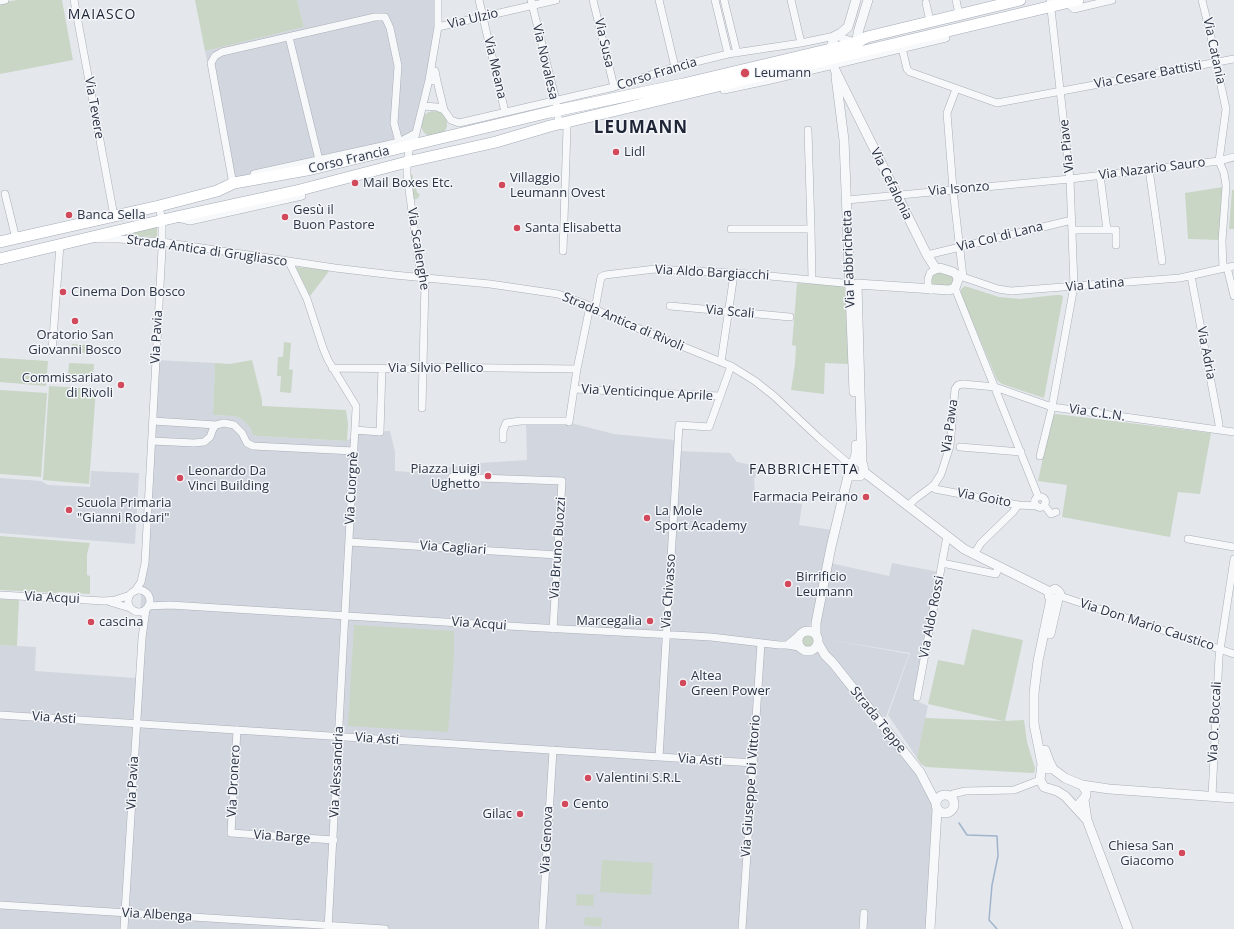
<!DOCTYPE html>
<html>
<head>
<meta charset="utf-8">
<style>
  body { margin:0 }
  canvas { display:block; background:#e4e7ec }
</style>
</head>
<body>
<canvas width="1234" height="929"></canvas>
<script>
const ctx = document.querySelector('canvas').getContext('2d');
ctx.lineJoin = 'round';
function paint(path, color) {
  ctx.fillStyle = color;
  ctx.fill(path, 'evenodd');
}
function shape(rows) {
  const path = new Path2D();
  for (const r of rows) {
    if (r.length === 3) {
      path.moveTo(r[0] + r[2], r[1]);
      path.arc(r[0], r[1], r[2], 0, 2 * Math.PI);
      continue;
    }
    path.moveTo(r[0], r[1]);
    for (let i = 2; i < r.length; i += 2) path.lineTo(r[i], r[i + 1]);
  }
  return path;
}
function trace(path, color, width, dash) {
  ctx.strokeStyle = color;
  ctx.lineWidth = width;
  ctx.lineCap = dash ? 'butt' : 'round';
  ctx.setLineDash(dash || []);
  ctx.stroke(path);
}
function write(font, color, halo, rows, align = 'center') {
  ctx.font = font + ' "Open Sans",sans-serif';
  ctx.lineWidth = 3;
  ctx.setLineDash([]);
  ctx.textBaseline = 'middle';
  ctx.strokeStyle = halo;
  ctx.fillStyle = color;
  for (const [text, x, y, turn = 0] of rows) {
    ctx.save();
    ctx.translate(x, y);
    ctx.rotate((+turn || 0) * Math.PI / 180);
    ctx.textAlign = isNaN(turn) ? turn : align;
    if (halo) ctx.strokeText(text, 0, 0);
    ctx.fillText(text, 0, 0);
    ctx.restore();
  }
}
paint(shape([
  [297,0,437,0,437,26,415,138,231,179,205,51,304,27],
  [156,360,215,363,213,415,233,416,238,417,243,420,250,427,253,435,258,436,346,441,362,432,390,431,395,452,395,471,410,472,480,463,527,460,526,423,571,423,614,434,675,440,678,451,730,453,737,462,761,467,754,479,755,498,802,504,799,525,832,530,810,627,800,629,795,634,793,639,794,647,796,650,804,655,813,654,823,639,818,630,830,563,889,576,892,563,944,573,919,702,928,706,917,758,888,715,910,653,825,639,909,654,882,728,912,765,932,804,933,817,928,929,0,929,0,645,36,647,35,671,136,678],
  [91,471,139,473,135,544,0,533,0,478,41,481,48,485,90,487]
]), '#d2d6de');
paint(shape([
  [17,0,62,0,73,60,0,74,0,3],
  [195,0,297,0,304,27,205,51],
  [434,124,13],
  [412,174,417,192,420,195,417,199,410,200,407,175],
  [1223,187,1220,240,1188,239,1185,193],
  [1232,190,1234,190,1234,229,1229,229],
  [157,227,157,237,122,235],
  [296,267,330,270,310,296],
  [936,272,949,274,954,279,952,286,935,286,932,284,932,276],
  [797,283,847,286,848,364,825,363,824,394,791,390,795,364,796,346,792,345],
  [965,286,999,297,1010,298,1020,299,1056,295,1061,295,1063,297,1044,398,1002,384,997,380,961,294,961,289],
  [284,342,291,343,289,369,293,370,291,393,280,392,281,376,277,376,278,357,283,357],
  [72,344,87,345,86,353,71,352],
  [0,358,48,361,46,386,0,382],
  [252,360,262,400,262,406,346,410,348,424,347,441,258,436,253,435,250,427,243,420,238,417,233,416,213,415,215,363,230,364],
  [69,363,94,364,93,376,68,374],
  [49,386,96,389,89,484,43,480],
  [0,390,47,393,41,477,0,474],
  [1056,414,1211,433,1200,494,1178,492,1170,537,1062,517,1067,485,1038,481,1052,416],
  [0,536,90,543,87,554,87,575,90,576,90,594,58,592,57,593,0,590],
  [0,599,19,600,17,646,0,645],
  [354,625,454,631,454,655,448,732,348,726],
  [972,629,1023,640,1005,721,1024,720,1027,742,1035,768,1034,773,1031,773,926,767,921,764,917,758,925,718,1003,721,928,704,938,660,964,665],
  [808,640,6],
  [602,860,653,863,651,895,600,892],
  [577,894,594,895,593,906,576,905],
  [585,917,602,918,601,927,584,925]
]), '#c9d6c5');
trace(shape([
  [959,823,967,835,997,836,998,856,992,885,989,920,997,929]
]), '#9fb4cc', 1.5);
const minor = shape([
  [74,0,114,216],
  [479,0,505,112],
  [531,0,556,101,559,124,567,127,567,128,563,251],
  [593,0,614,87],
  [659,0,675,67],
  [715,0,728,54],
  [724,0,737,53],
  [791,0,801,43],
  [956,0,959,14],
  [1202,0,1217,62,1217,67,1226,109,1219,161,1224,173,1226,186,1222,241,1223,268],
  [0,1,5,0],
  [926,3,930,21],
  [1067,3,1074,9,1112,0],
  [438,27,556,0],
  [289,37,319,160],
  [902,48,907,69,910,72,997,103,1234,59],
  [435,71,437,81],
  [429,80,437,81,444,110,451,120,459,123,614,87,675,67,728,54,801,43,835,36,856,42],
  [723,85,724,90,771,80,946,38,945,32],
  [956,89,947,113,953,189,963,277],
  [423,106,437,107,444,110],
  [808,130,811,229],
  [1149,169,1162,261],
  [254,174,382,146,399,142,416,133],
  [232,179,211,63,215,56,222,52,375,17,385,17,390,28,398,66,394,123,399,142],
  [5,194,16,239],
  [847,200,1070,179,1219,161,1234,157],
  [178,218,190,221,302,196,300,190],
  [731,229,811,229,812,280],
  [1072,230,1107,230,1100,175],
  [1107,230,1116,230,1116,245],
  [97,239,119,239,162,242,335,268,394,275,490,284,558,294,590,306,610,317,731,366,755,381,774,396,820,439,849,464],
  [927,255,1072,220],
  [289,262,307,299,323,348,328,360,356,406,356,409,328,929],
  [1227,267,1234,296],
  [957,275,998,289,1011,291,1180,278,1234,266],
  [1191,276,1219,424,1219,430],
  [955,288,1038,496],
  [931,290,928,285,928,279,930,273,936,269],
  [670,306,790,317],
  [595,309,601,277,605,275,655,269,749,274,853,284],
  [52,351,60,245],
  [721,362,734,274],
  [332,368,418,369,423,367,577,369],
  [574,389,719,396],
  [422,408,425,283,421,278,407,175,407,162,410,146,415,137,429,80,438,27,438,0],
  [153,421,216,425],
  [569,422,577,369,590,306],
  [355,430,380,432,382,368],
  [503,439,503,431,506,423,521,421,569,421],
  [152,441,194,443,204,442,210,437,213,429,216,425,224,423,234,425,242,433,247,443,253,446,354,451],
  [960,447,1021,452],
  [1040,456,1052,407,1074,286,1070,179,1050,0],
  [452,477,562,481,553,629],
  [932,486,935,489,1018,505,1037,506],
  [1040,502,5.5],
  [1044,505,1051,514,1056,512],
  [908,506,915,499,934,485,941,474,950,446,955,389,958,385,963,384,995,387,1052,407,1234,432],
  [1188,539,1234,547],
  [349,542,557,555],
  [974,554,981,543,1013,512,1018,505],
  [942,563,996,574,999,566],
  [139,601,11],
  [135,591,141,582,145,563,162,249,162,221,159,206],
  [0,595,104,601,115,600,130,595],
  [1060,596,1234,654],
  [110,602,130,608],
  [148,606,170,605,525,627,711,637,779,645,787,645,799,647],
  [787,645,798,636],
  [917,697,947,536],
  [0,715,754,763],
  [237,730,231,833,334,840],
  [659,757,679,425,709,427,731,366],
  [1212,796,1219,657,1234,559],
  [952,798,953,794,965,791,1014,790,1040,780],
  [0,905,385,929],
  [124,929,142,638,146,609],
  [542,929,553,750],
  [742,929,761,643],
  [863,929,864,913]
]);
const tertiary = shape([
  [857,47,856,43,859,29,868,0],
  [831,53,830,49,835,36,841,33,848,27,856,0],
  [835,70,927,255,936,269,940,268,953,272,957,275,958,280,955,288,949,290,857,284,862,463],
  [836,77,844,140,854,392],
  [854,461,856,454,856,445],
  [864,472,964,549,1050,592],
  [1050,592,1049,596,1051,599,1038,661,1034,693,1034,724,1042,764,1040,780,1044,787,1057,791,1065,796,1087,820],
  [1050,592,1055,589,1058,591,1060,594,1058,599,1052,600],
  [808,641,10],
  [1050,634,1058,599],
  [816,635,816,623,831,547,849,472,848,467,854,461,859,461,863,465,864,472,860,476,853,476,849,472],
  [818,643,825,655,833,663,920,772,936,803],
  [1045,750,1049,761,1053,769],
  [1048,769,1053,769,1065,778,1082,785,1086,791,1086,796,1080,803],
  [1082,785,1109,789,1234,798],
  [945,804,9],
  [1084,800,1087,820,1128,929],
  [930,929,937,810]
]);
const primary = shape([
  [0,242,159,206,217,191,234,183,312,169,550,112,683,84,856,43,867,37,1020,0],
  [0,259,176,217,300,190,407,162,496,142,550,126,1078,0]
]);
trace(minor, '#a9aeb7', 8);
trace(tertiary, '#a9aeb7', 10);
trace(primary, '#a3abb8', 12);
trace(minor, '#f7f8fa', 7);
trace(tertiary, '#f7f8fa', 9);
trace(primary, '#fff', 11);
for (const [x, y, r, color] of [
  [745,73,5,"#d1495b"],
  [616,152,4,"#d1495b"],
  [355,183,4,"#d1495b"],
  [502,185,4,"#d1495b"],
  [69,215,4,"#d1495b"],
  [285,217,4,"#d1495b"],
  [517,228,4,"#d1495b"],
  [63,292,4,"#d1495b"],
  [75,321,4,"#d1495b"],
  [121,385,4,"#d1495b"],
  [488,476,4,"#d1495b"],
  [180,478,4,"#d1495b"],
  [866,497,4,"#d1495b"],
  [69,510,4,"#d1495b"],
  [647,518,4,"#d1495b"],
  [788,584,4,"#d1495b"],
  [650,621,4,"#d1495b"],
  [91,622,4,"#d1495b"],
  [683,683,4,"#d1495b"],
  [588,778,4,"#d1495b"],
  [565,804,4,"#d1495b"],
  [520,814,4,"#d1495b"],
  [1182,853,4,"#d1495b"]
]) {
  const dot = new Path2D();
  dot.arc(x, y, r, 0, 2 * Math.PI);
  ctx.fillStyle = color;
  ctx.fill(dot);
  trace(dot, '#f4f6f9', 1.5);
}
write('13px', '#2b3445', '#f4f6f9', [
  ["Via Ulzio",473,19,-13],
  ["Via Susa",604,43,77],
  ["Via Catania",1214,51,78],
  ["Via Novalesa",545,62,77],
  ["Via Meana",495,68,77],
  ["Corso Francia",657,74,-17],
  ["Via Cesare Battisti",1148,75,-10],
  ["Via Tevere",94,108,80],
  ["Via Piave",1067,146,-96],
  ["Corso Francia",349,160,-13],
  ["Via Nazario Sauro",1152,169,-7],
  ["Via Cefalonia",891,184,64],
  ["Via Isonzo",959,189,-5],
  ["Via Col di Lana",1000,237,-14],
  ["Via Scalenghe",418,249,81],
  ["Strada Antica di Grugliasco",207,251,8],
  ["Via Fabbrichetta",849,259,-92],
  ["Via Aldo Bargiacchi",712,273,3],
  ["Via Latina",1095,285,-5],
  ["Via Scali",730,312,5],
  ["Strada Antica di Rivoli",623,322,23],
  ["Via Pavia",157,337,-87],
  ["Via Adria",1206,353,79],
  ["Via Silvio Pellico",436,368],
  ["Via Venticinque Aprile",647,393,3],
  ["Via C.L.N.",1097,413,8],
  ["Via Pawa",950,426,-82],
  ["Via Cuorgnè",352,488,-87],
  ["Via Goito",984,498,11],
  ["Via Cagliari",453,548,4],
  ["Via Bruno Buozzi",558,548,-86],
  ["Via Chivasso",669,591,-86],
  ["Via Acqui",52,598,3],
  ["Via Aldo Rossi",932,617,-79],
  ["Via Acqui",479,624,4],
  ["Via Don Mario Caustico",1147,625,18],
  ["Via Asti",54,718,4],
  ["Strada Teppe",878,720,51],
  ["Via O. Boccali",1215,722,-87],
  ["Via Asti",377,739,4],
  ["Via Asti",700,760,4],
  ["Via Alessandria",337,772,-87],
  ["Via Dronero",234,781,-87],
  ["Via Pavia",133,783,-87],
  ["Via Giuseppe Di Vittorio",751,786,-86],
  ["Via Barge",282,837,4],
  ["Via Genova",547,840,-87],
  ["Via Albenga",157,915,3]
]);
write('13px', '#2b3445', '#f4f6f9', [
  ["Leumann",754,73],
  ["Lidl",624,152],
  ["Villaggio",510,178],
  ["Leumann Ovest",510,193],
  ["Mail Boxes Etc.",363,183],
  ["Gesù il",293,210],
  ["Buon Pastore",293,225],
  ["Banca Sella",77,215],
  ["Santa Elisabetta",525,228],
  ["Cinema Don Bosco",71,292],
  ["Oratorio San",75,335,"center"],
  ["Giovanni Bosco",75,350,"center"],
  ["Commissariato",113,378,"right"],
  ["di Rivoli",113,393,"right"],
  ["Piazza Luigi",480,469,"right"],
  ["Ughetto",480,484,"right"],
  ["Leonardo Da",188,471],
  ["Vinci Building",188,486],
  ["Farmacia Peirano",858,497,"right"],
  ["Scuola Primaria",77,503],
  ["\"Gianni Rodari\"",77,518],
  ["La Mole",655,511],
  ["Sport Academy",655,526],
  ["Birrificio",796,577],
  ["Leumann",796,592],
  ["Marcegalia",642,621,"right"],
  ["cascina",99,622],
  ["Altea",691,676],
  ["Green Power",691,691],
  ["Valentini S.R.L",596,778],
  ["Cento",573,804],
  ["Gilac",512,814,"right"],
  ["Chiesa San",1174,846,"right"],
  ["Giacomo",1174,861,"right"]
], 'left');
ctx.letterSpacing = '1px';
write('14px', '#1d2536', '#f4f6f9', [
  ["MAIASCO",102,15],
  ["FABBRICHETTA",804,470]
]);
ctx.letterSpacing = '0px';
ctx.letterSpacing = '1px';
write('bold 17px', '#1d2536', '#f4f6f9', [
  ["LEUMANN",641,128]
]);
ctx.letterSpacing = '0px';
</script>
</body>
</html>
